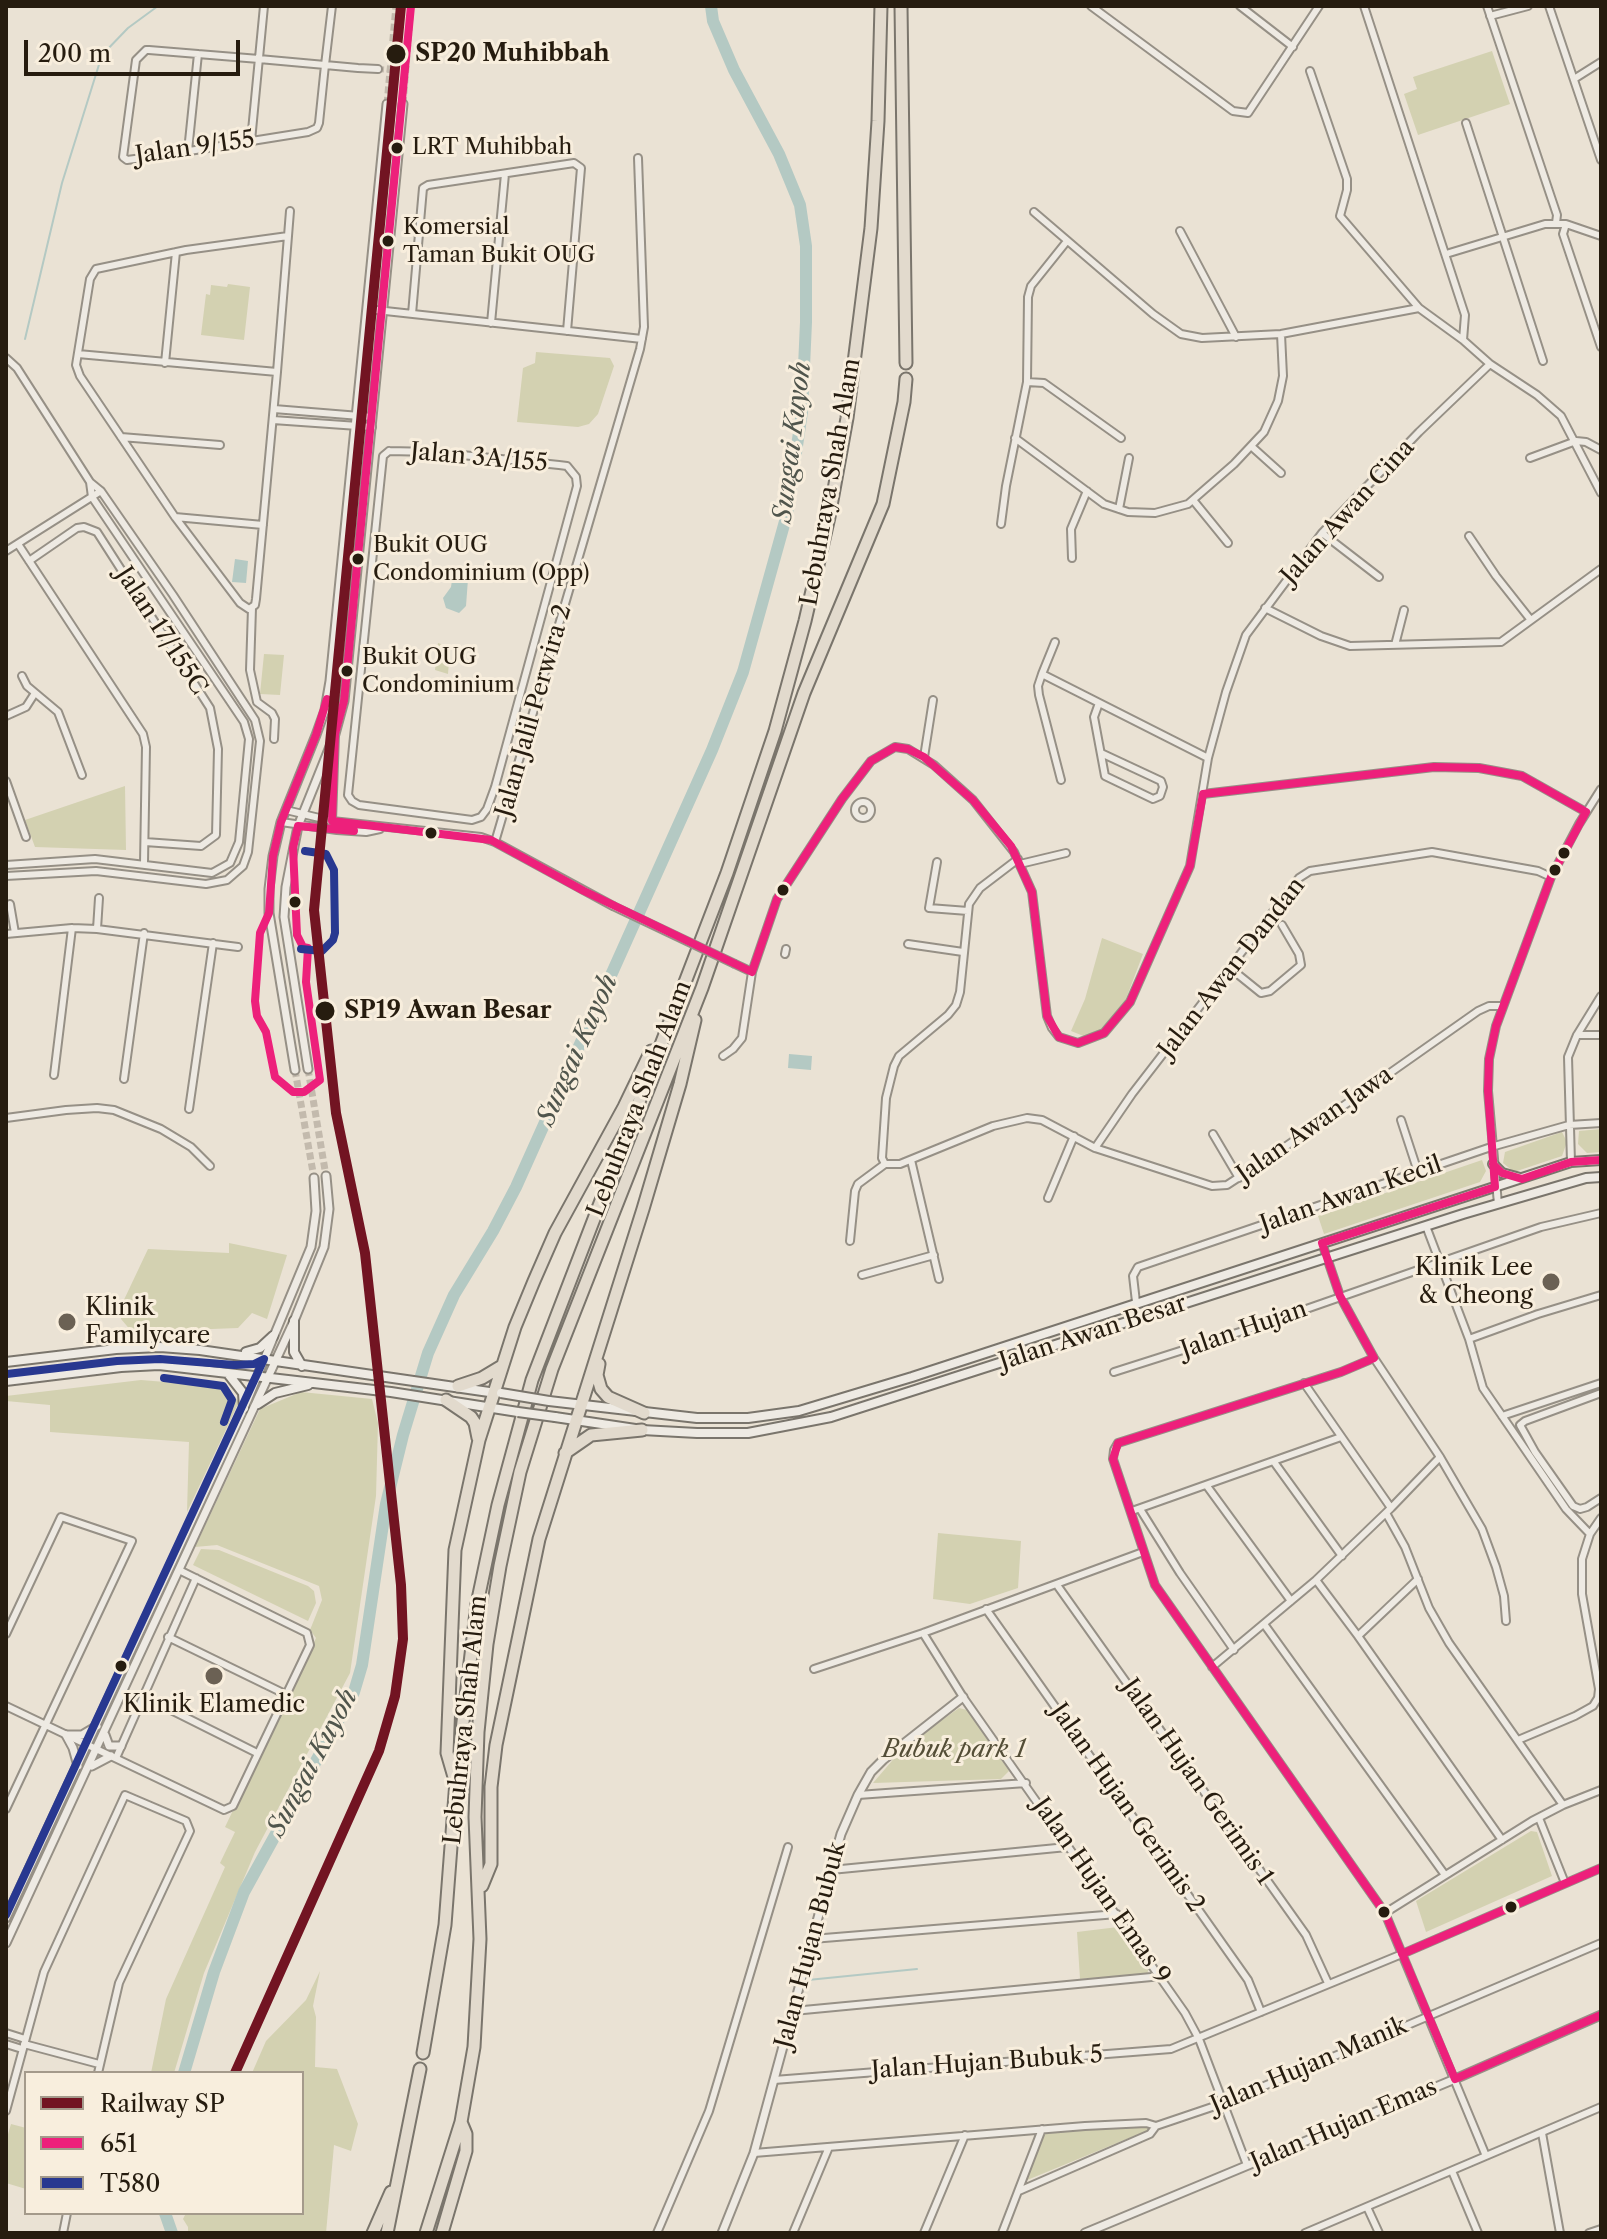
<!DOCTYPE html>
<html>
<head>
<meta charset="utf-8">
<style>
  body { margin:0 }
  #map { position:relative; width:1607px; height:2239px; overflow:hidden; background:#eae2d4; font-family:"Libre Caslon Text",serif }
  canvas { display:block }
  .frame { position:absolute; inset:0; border:8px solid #261c0f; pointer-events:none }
  .legend { position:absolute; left:24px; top:2071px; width:280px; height:144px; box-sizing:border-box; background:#f8eedd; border:2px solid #a49a8b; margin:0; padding:10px 14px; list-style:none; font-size:24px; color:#261c0f }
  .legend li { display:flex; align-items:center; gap:16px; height:40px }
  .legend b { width:40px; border:2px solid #a49a8b }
  .scale { position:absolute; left:24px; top:40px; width:216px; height:36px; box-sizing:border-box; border:4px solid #261c0f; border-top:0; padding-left:10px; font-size:24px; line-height:28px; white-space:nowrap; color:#261c0f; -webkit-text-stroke:6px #f8eedd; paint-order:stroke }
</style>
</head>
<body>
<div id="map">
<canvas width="1607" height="2239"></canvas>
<div class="frame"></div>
<ul class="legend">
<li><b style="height:10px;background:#721422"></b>Railway SP</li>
<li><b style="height:10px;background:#ed207b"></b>651</li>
<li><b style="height:10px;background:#283890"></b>T580</li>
</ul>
<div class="scale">200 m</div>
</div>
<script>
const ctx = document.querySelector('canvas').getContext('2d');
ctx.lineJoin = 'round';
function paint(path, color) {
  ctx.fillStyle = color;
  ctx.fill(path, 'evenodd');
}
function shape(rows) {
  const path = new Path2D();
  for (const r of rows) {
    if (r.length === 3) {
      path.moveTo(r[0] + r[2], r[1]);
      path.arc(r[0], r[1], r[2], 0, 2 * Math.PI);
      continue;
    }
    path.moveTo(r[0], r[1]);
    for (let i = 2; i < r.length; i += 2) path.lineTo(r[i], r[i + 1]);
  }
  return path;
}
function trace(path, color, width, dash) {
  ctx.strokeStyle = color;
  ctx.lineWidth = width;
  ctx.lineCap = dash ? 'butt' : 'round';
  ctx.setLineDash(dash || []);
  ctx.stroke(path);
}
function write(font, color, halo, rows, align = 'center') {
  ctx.font = font + ' "Libre Caslon Text",serif';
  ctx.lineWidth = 6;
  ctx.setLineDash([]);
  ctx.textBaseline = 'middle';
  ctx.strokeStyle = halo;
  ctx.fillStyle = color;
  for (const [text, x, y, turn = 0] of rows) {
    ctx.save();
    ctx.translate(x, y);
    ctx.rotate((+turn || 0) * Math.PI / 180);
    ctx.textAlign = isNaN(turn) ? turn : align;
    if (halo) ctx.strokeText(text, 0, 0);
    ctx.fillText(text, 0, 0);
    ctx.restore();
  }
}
paint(shape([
  [1492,51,1510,104,1418,135,1404,94,1417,89,1413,77],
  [228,284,250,287,244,340,201,335,206,294,210,295,211,285,227,287],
  [536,352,610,358,614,366,598,414,589,424,578,427,517,422,523,368,535,363],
  [438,643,450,647,448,674,435,670],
  [264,654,284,655,280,695,260,694],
  [125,786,126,850,35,847,25,820],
  [1102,938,1143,954,1124,1004,1100,1032,1086,1037,1071,1031,1085,999],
  [1601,1129,1601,1152,1587,1153,1578,1144,1579,1131],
  [1562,1132,1567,1142,1562,1156,1514,1172,1503,1163,1505,1152],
  [1482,1160,1486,1171,1480,1182,1324,1234,1318,1216],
  [229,1243,287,1255,267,1319,252,1313,238,1328,132,1332,121,1319,122,1304,148,1249,229,1253],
  [141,1380,226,1387,239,1402,187,1512,189,1442,50,1432,50,1405,6,1401,6,1396],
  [301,1392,372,1399,378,1423,376,1496,350,1673,255,1852,204,1973,174,2073,151,2073,166,1999,225,1867,220,1863,235,1832,225,1827,316,1638,310,1630,322,1600,319,1586,217,1545,195,1547,260,1409],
  [938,1533,1021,1541,1018,1588,970,1604,933,1599],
  [201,1549,219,1550,308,1586,314,1591,316,1603,308,1621,193,1565],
  [959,1708,967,1710,1009,1771,1001,1779,873,1783,903,1748],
  [1531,1831,1537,1832,1552,1876,1426,1932,1416,1901],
  [1118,1927,1149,1968,1147,1974,1080,1979,1077,1932],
  [320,1971,313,2006,316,2017,315,2067,337,2069,358,2124,351,2151,334,2145,326,2233,188,2233,188,2227,183,2219,186,2213,302,2213,302,2073,252,2073,266,2041,306,2000],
  [1168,2122,1020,2183,1043,2134],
  [11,2124,26,2128,26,2189,6,2183,6,2141]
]), '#d3d1b1');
paint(shape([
  [235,559,248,561,246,583,232,582],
  [459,569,466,571,468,579,466,606,459,613,446,608,443,598,451,587,453,573],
  [789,1054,812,1056,811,1070,788,1068]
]), '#b4c9c3');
trace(shape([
  [25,339,62,183,102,55,128,28,158,6],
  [808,1980,917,1969]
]), '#b4c9c3', 2);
trace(shape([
  [184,2073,214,1972,244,1892,354,1692,362,1665,386,1504,403,1435,428,1353,454,1295,493,1231,516,1187,712,750,743,672,787,514,802,412,806,322,806,246,800,205,779,154,734,70,713,21,711,6],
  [165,2213,172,2233]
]), '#b4c9c3', 12);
trace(shape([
  [378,69,390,70]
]), '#c3baad', 6, [6, 3]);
trace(shape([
  [387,104,396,6],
  [403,104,411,6],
  [308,1069,326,1176],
  [295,1070,314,1178]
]), '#c3baad', 7, [7, 3.5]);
const minor = shape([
  [332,6,325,65,319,123,317,128,308,132,158,156,127,160,123,157,136,60,146,50,149,50,259,59,358,68,378,69],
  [1091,6,1233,111,1248,113,1319,6],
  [1240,6,1293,47],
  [1364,6,1465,315,1463,340],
  [1487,6,1557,215,1556,223],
  [1549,6,1601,160],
  [1490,16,1528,6],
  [1310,71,1347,179,1347,190,1340,216,1419,308,1463,340,1490,364,1537,395,1561,416,1601,493],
  [1574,79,1601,62],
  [1466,123,1543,361],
  [251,141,264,6],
  [188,151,198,54],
  [1034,212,1153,314,1181,334,1202,338,1281,334,1419,308],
  [1566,224,1563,234,1601,347],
  [1180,231,1236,337],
  [288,236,186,250,96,269,90,279,76,365,80,376,175,517,240,603,249,609,255,605,256,599,277,372,288,236,290,211],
  [1446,254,1545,224,1566,224,1601,236],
  [367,309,642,339],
  [412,314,423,188,428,185,574,163,581,168,567,331],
  [491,323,505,174],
  [78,354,277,372],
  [6,358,17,368,90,482,101,491,173,595,255,720,260,741,248,852,243,866,227,880,206,884,96,871,6,876],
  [165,363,176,252],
  [1027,382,1044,383,1121,438],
  [274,409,372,417],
  [273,420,372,427],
  [121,437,220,445],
  [1015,438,1104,504,1128,512,1155,513,1188,504,1234,464,1264,432,1278,401,1283,376,1281,334],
  [1251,446,1281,473],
  [389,451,433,452,559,465,567,466,576,477,577,486,495,787,487,809,481,817,472,820,359,805,352,801,348,795,383,456,389,451],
  [1530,458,1576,441,1586,442,1601,450],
  [1193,500,1228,543],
  [1119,509,1129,458],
  [175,517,263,525],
  [1001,524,1006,486,1027,382,1028,297,1031,286,1067,241],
  [1322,533,1379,577],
  [1469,536,1496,576,1530,619],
  [18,544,143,734,146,747,144,863],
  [6,551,101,491],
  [1072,558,1071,529,1087,491],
  [29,561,77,528,84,527,97,532,210,708,218,749,216,835,201,846,145,842],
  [252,608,250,670,257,702,272,713,275,719,274,739],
  [1265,608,1321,636,1350,646,1501,642,1601,569],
  [1395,645,1404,610],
  [1042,674,1055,642],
  [22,676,27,686,58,712,82,775],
  [1099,703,1094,717,1105,776,1153,799,1160,796,1163,787,1161,781,1101,753],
  [6,716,26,707,35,693],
  [924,757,933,700],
  [1061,780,1039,695,1038,686,1042,674,1208,758],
  [6,781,26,837],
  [1203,794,1434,767,1479,768,1522,776,1586,812],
  [863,810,8],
  [286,810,332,821,481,837,495,842,613,906],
  [332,821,335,734],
  [281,822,337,830,366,832,380,829],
  [495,842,640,349,644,327,638,158],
  [1018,859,980,888,969,904,960,992,956,1005,948,1015,899,1056,894,1066,886,1098,882,1158,885,1164,900,1164,993,1126,1027,1118,1042,1120,1095,1148,1212,1186,1227,1185,1282,1149,1478,1011,1489,1006,1502,1006],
  [937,862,929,908,968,911],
  [1020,864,1066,853],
  [6,865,95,859,212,873,230,863,239,842,249,739,244,722,92,497,90,482],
  [10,904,15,933],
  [97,929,99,898],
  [6,934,72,928,97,929,238,947],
  [908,944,963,952],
  [785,954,786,949],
  [735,964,752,972],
  [1230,968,1261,993,1270,991,1301,965,1299,954,1282,925],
  [1577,1035,1601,1035],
  [723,1056,733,1049,742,1038,752,972,777,899,842,799,871,761,895,747,908,749,934,765,973,800,1014,852,1032,892,1047,1016,1052,1028,1059,1037,1078,1043,1104,1033,1130,1002,1190,866,1208,758,1226,692,1246,635,1322,533,1419,432,1490,364],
  [54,1075,72,928],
  [124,1079,144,933],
  [189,1109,213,943],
  [6,1118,66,1110,97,1108,114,1110,161,1129,191,1147,210,1166],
  [1401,1120,1418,1172],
  [1213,1134,1239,1178],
  [1095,1148,1132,1094,1299,878,1310,871,1432,852,1538,871,1551,877],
  [911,1160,939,1279],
  [1571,1162,1568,1057,1577,1035,1601,996],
  [1048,1198,1074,1136],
  [1498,1204,1488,1091,1489,1059,1496,1026,1551,877,1579,824,1601,789],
  [1426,1226,1469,1339,1483,1388,1566,1509,1590,1534],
  [850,1241,855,1191,858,1184,885,1164],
  [1322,1243,1340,1296,1358,1329,1374,1358,1440,1457,1482,1529,1496,1567,1504,1596,1506,1621],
  [862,1275,934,1255],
  [1136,1302,1133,1276,1138,1267,1491,1147,1569,1125,1601,1123],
  [1469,1339,1538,1314,1601,1295],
  [1374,1358,1341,1372,1118,1443,1114,1450,1113,1459,1155,1585,1385,1913,1486,2156],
  [1114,1372,1249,1329,1541,1227,1601,1213],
  [1304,1383,1391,1508],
  [1601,1393,1525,1421,1520,1425,1535,1452,1573,1506,1580,1509,1587,1507,1601,1498],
  [1502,1416,1601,1383],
  [1274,1462,1342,1556],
  [1207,1486,1291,1601],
  [1140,1509,1180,1573,1234,1650],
  [1132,1511,1341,1437],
  [1386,1513,1405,1547,1429,1608,1449,1643,1563,1805],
  [1316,1580,1358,1636,1502,1840],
  [1057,1585,1306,1935,1328,1983],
  [986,1609,1248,1980,1261,2012],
  [1264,1624,1445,1875],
  [923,1633,963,1697,1185,2013,1199,2039,1247,2165],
  [6,1634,61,1517,132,1541,6,1809],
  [1358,1636,1418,1579],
  [168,1637,285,1694],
  [1212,1667,1316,1580,1391,1508,1440,1457],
  [814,1669,923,1633,1143,1552],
  [143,1696,257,1753],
  [6,1706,224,1810,233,1806,310,1645,307,1633,179,1570],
  [1518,1740,1575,1716,1593,1706,1598,1698,1599,1689,1582,1594,1582,1559,1590,1534,1601,1518],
  [116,1758,196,1578],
  [858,1795,1026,1783],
  [1539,1818,1565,1883],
  [831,1870,1067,1847],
  [1385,1913,1532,1821,1563,1805,1601,1790],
  [812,1939,1117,1914],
  [793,2011,1162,1976],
  [6,2033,25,2039],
  [6,2044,22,2049],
  [24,2044,99,2064],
  [774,2080,1171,2049,1402,1954,1601,1868],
  [6,2111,44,1972,125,1795,186,1821,190,1831,119,1983,98,2073],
  [1542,2133,1560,2233],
  [754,2153,1085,2126,1146,2123,1156,2126],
  [1452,2171,1478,2233],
  [1019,2191,1150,2134,1156,2126,1224,2103,1601,1943],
  [1367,2207,1379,2233],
  [63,2233,67,2213],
  [657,2233,709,2111,788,1847],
  [793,2233,829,2147],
  [924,2233,965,2135],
  [1002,2233,1042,2129],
  [1305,2233,1601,2107],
  [1589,2233,1601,2229]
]);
const tertiary = shape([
  [308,1069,284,917,286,887,298,826,335,734,344,701,403,104],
  [295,1070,269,913,269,889,273,856,281,822,316,735,325,710,330,681,387,104],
  [66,1735,73,1748,78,1766],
  [66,1735,82,1735,97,1726],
  [105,1735,109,1746,121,1746],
  [92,1766,111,1756],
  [6,1918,244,1408,311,1247,316,1211,314,1178],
  [6,1943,294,1321,324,1247,329,1209,326,1176],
  [722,2233,754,2153,831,1870,841,1834,858,1795,871,1772,883,1760,963,1697],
  [1085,2233,1455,2079,1601,2015]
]);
const secondary = shape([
  [1493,1164,1502,1173,1520,1178],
  [294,1321,294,1352,302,1366],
  [246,1352,260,1348,273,1336],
  [6,1362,116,1349,160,1347,200,1350,496,1393],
  [229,1375,243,1393,244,1408],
  [6,1381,121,1367,159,1365,391,1392,518,1412],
  [549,1401,697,1418,748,1418,799,1411,912,1377,1571,1162,1601,1160],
  [258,1404,275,1393,308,1385],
  [555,1417,642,1430,697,1433,748,1433,831,1417,1463,1214,1586,1178,1601,1177]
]);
const motorway = shape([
  [901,6,906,363],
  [599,1364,597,1375,601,1389,608,1397,644,1413],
  [458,1386,482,1378,502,1366],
  [446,1400,471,1417,475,1423,478,1438],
  [565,1453,591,1435,642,1430],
  [454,1777,447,1753,455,1550,479,1440,515,1327,534,1281,555,1233,624,1107,651,1051],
  [482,1886,491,1864,491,1787,496,1745,539,1539,643,1209,680,1084,695,1020],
  [423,2053,445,1925,456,1781,477,1604,498,1505,532,1380,727,873,775,731,805,621,829,517,847,418,871,228,878,121,881,6],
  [373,2233,391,2192],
  [387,2233,420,2069],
  [426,2233,461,2122,474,2047,480,1939,475,1817,478,1732,487,1644,500,1566,520,1472,552,1369,702,988,804,693,883,504,904,402,906,379],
  [442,2233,466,2151,466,2134,461,2122]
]);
trace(minor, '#969086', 10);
trace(tertiary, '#969086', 11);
trace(secondary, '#7a756c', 12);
trace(motorway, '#7a756c', 15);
trace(minor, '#eeeae3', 6);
trace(tertiary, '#eeeae3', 7);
trace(secondary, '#eeeae3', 8);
trace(motorway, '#e2dacd', 11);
const minorBridge = shape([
  [613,906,735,964]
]);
const secondaryBridge = shape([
  [501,1393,549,1401],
  [518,1412,555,1417]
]);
trace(minorBridge, '#969086', 10, []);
trace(secondaryBridge, '#7a756c', 12, []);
trace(minorBridge, '#eeeae3', 6);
trace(secondaryBridge, '#eeeae3', 8);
trace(shape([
  [411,6,344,701,335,734,332,821,491,840,584,891,752,972,777,899,842,799,871,761,895,747,908,749,924,757,973,800,1011,846,1032,892,1047,1016,1059,1037,1078,1043,1104,1033,1130,1002,1190,866,1203,794,1434,767,1479,768,1522,776,1586,812,1551,877,1496,1026,1489,1059,1488,1091,1495,1187,1322,1243,1340,1296,1374,1358,1341,1372,1118,1443,1113,1459,1155,1585,1385,1913,1455,2079,1601,2015],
  [327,699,316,735,281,822,273,856,269,913,260,933,255,1001,257,1016,266,1032,275,1077,293,1092,304,1092,320,1080,306,982,308,948,303,947,297,935,293,848,298,826,354,831],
  [1493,1164,1502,1173,1522,1179,1571,1162,1601,1160],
  [1402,1954,1601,1868]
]), '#ed207b', 8);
trace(shape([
  [301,949,322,951,333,940,335,933,334,870,326,854,305,851],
  [164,1378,223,1386,232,1400,224,1422],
  [6,1915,264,1359,254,1364,234,1365,160,1359,117,1361,7,1374]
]), '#283890', 8);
trace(shape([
  [235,2073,379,1751,395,1696,403,1639,401,1585,365,1253,336,1113,314,910,401,6]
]), '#721422', 10);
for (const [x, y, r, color] of [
  [396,54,11,"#261c0f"],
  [397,148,7,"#261c0f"],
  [388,241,7,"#261c0f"],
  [358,559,7,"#261c0f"],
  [347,671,7,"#261c0f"],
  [431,833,7,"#261c0f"],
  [1564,853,7,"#261c0f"],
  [1555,870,7,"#261c0f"],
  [783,890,7,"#261c0f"],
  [295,902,7,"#261c0f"],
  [325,1011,11,"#261c0f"],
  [1551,1282,10,"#6b6154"],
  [67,1322,10,"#6b6154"],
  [121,1666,7,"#261c0f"],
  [214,1676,10,"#6b6154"],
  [1511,1907,7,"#261c0f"],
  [1384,1912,7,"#261c0f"]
]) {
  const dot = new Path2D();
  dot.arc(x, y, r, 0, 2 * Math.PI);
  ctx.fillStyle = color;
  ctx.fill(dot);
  trace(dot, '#f8eedd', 3);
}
write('22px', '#261c0f', '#f8eedd', [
  ["LRT Muhibbah",412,148],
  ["Komersial",403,228],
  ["Taman Bukit OUG",403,256],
  ["Bukit OUG",373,546],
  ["Condominium (Opp)",373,574],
  ["Bukit OUG",362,658],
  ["Condominium",362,686]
], 'left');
write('bold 24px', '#261c0f', '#f8eedd', [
  ["SP20 Muhibbah",415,54],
  ["SP19 Awan Besar",344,1011]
], 'left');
write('24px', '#261c0f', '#f8eedd', [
  ["Jalan 9/155",195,148,-8],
  ["Jalan 3A/155",479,458,5],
  ["Lebuhraya Shah Alam",831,482,-80],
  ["Jalan Awan Cina",1348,512,-48],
  ["Jalan 17/155C",161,631,57],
  ["Jalan Jalil Perwira 2",534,711,-74],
  ["Jalan Awan Dandan",1232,968,-52],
  ["Lebuhraya Shah Alam",640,1099,-69],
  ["Jalan Awan Jawa",1315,1125,-35],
  ["Jalan Awan Kecil",1351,1195,-19],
  ["Jalan Hujan",1244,1330,-19],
  ["Jalan Awan Besar",1093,1333,-18],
  ["Lebuhraya Shah Alam",466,1720,-84],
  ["Jalan Hujan Gerimis 1",1197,1782,55],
  ["Jalan Hujan Gerimis 2",1127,1808,55],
  ["Jalan Hujan Emas 9",1101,1891,55],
  ["Jalan Hujan Bubuk",811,1945,-75],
  ["Jalan Hujan Bubuk 5",987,2063,-4],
  ["Jalan Hujan Manik",1309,2066,-23],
  ["Jalan Hujan Emas",1344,2125,-23]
]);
write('24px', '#261c0f', '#f8eedd', [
  ["Klinik Lee",1533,1268],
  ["& Cheong",1533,1296],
  ["Klinik",85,1308,"left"],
  ["Familycare",85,1336,"left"],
  ["Klinik Elamedic",214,1705,"center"]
], 'right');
write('italic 24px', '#544e37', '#f8eedd', [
  ["Bubuk park 1",954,1750]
]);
write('italic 26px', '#50554c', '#f8eedd', [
  ["Sungai Kuyoh",793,442,-83],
  ["Sungai Kuyoh",578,1050,-66],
  ["Sungai Kuyoh",313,1763,-62]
]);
</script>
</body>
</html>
